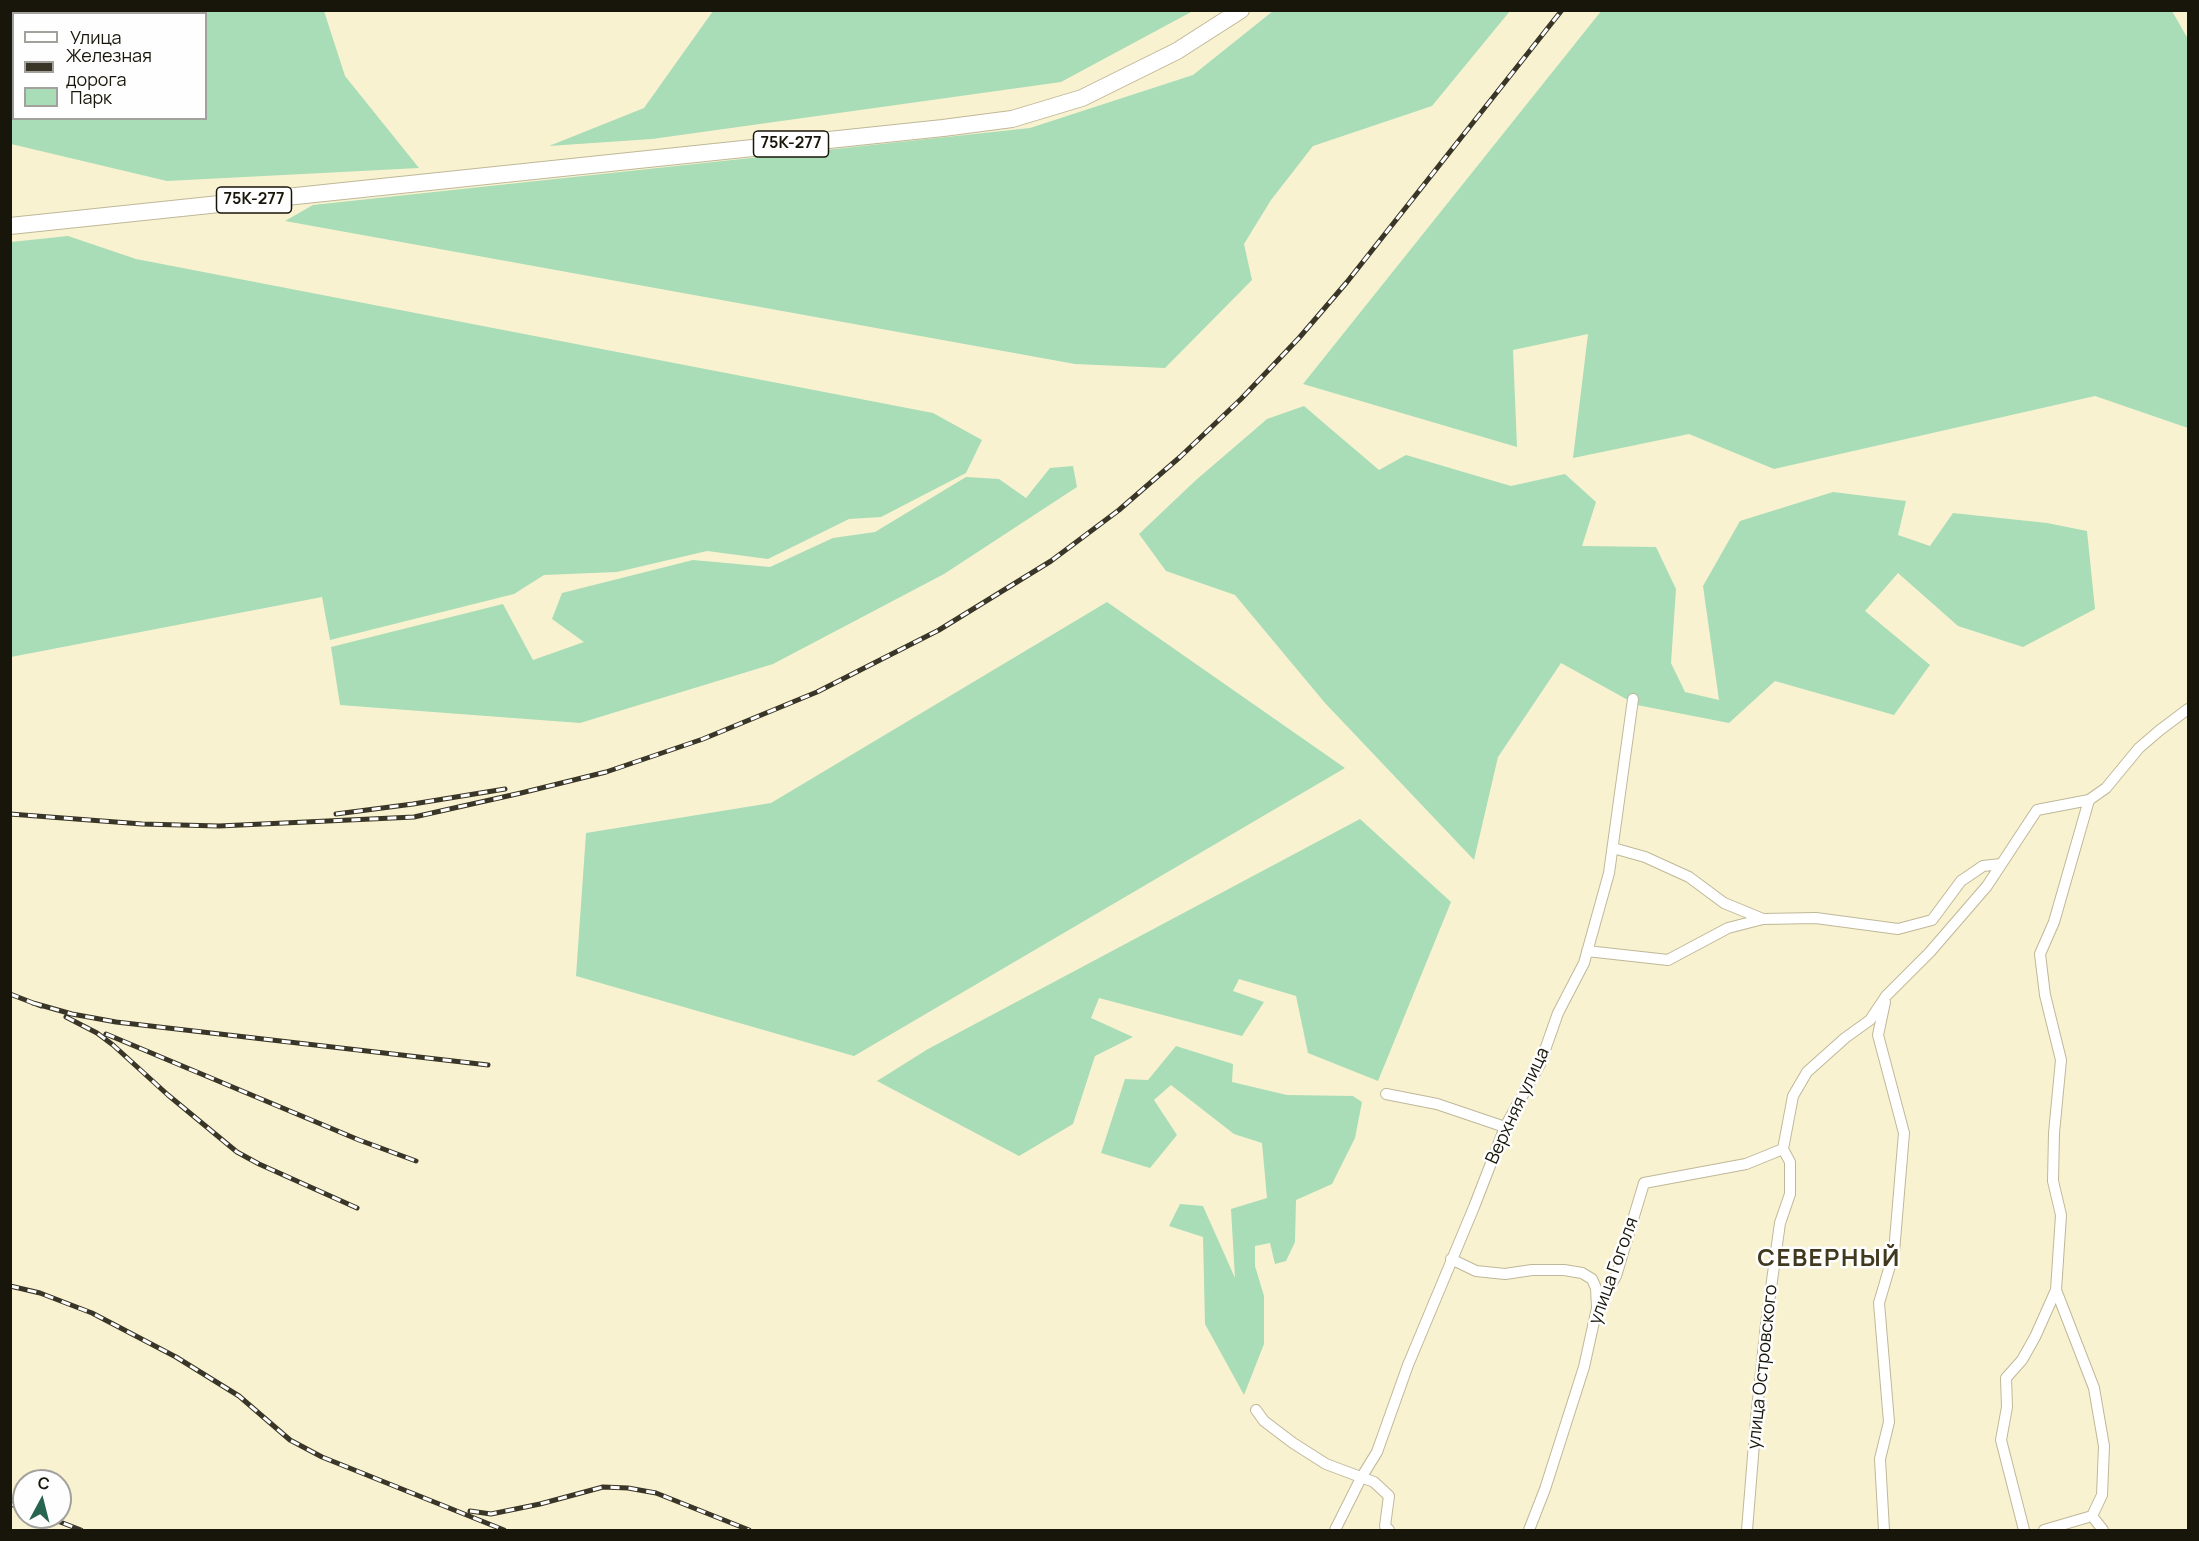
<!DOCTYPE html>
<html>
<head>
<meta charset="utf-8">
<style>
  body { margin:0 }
  #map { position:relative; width:2199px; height:1541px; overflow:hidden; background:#f9f2d1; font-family:Manrope,sans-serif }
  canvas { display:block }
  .frame { position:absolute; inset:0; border:12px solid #18160a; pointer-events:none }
  .legend { position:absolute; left:12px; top:12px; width:195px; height:108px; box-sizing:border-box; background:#fefefe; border:2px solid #a2a19c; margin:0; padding:8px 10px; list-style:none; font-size:18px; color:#18160a }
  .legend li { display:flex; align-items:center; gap:12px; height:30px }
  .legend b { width:30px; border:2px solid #a2a19c }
  .north { position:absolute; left:12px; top:1469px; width:60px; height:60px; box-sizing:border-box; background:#fefefe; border:2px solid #a2a19c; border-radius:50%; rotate:7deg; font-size:16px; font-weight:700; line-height:24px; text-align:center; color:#18160a }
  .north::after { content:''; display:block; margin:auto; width:21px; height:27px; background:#286551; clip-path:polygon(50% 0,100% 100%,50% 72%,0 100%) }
</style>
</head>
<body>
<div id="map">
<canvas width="2199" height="1541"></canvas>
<div class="frame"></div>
<ul class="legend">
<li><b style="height:8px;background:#fff"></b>Улица</li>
<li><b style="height:8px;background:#393627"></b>Железная дорога</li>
<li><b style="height:16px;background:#a8ddb7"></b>Парк</li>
</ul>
<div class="north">С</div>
</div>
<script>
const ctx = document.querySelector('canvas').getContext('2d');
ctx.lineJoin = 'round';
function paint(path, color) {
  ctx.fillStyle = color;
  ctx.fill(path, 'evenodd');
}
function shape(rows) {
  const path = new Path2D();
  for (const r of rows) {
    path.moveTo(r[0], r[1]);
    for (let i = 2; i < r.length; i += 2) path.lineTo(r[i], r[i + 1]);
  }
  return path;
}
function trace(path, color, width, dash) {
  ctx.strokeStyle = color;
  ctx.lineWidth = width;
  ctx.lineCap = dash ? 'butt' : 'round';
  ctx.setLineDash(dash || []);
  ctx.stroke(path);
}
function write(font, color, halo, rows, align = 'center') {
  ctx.font = font + ' Manrope,sans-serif';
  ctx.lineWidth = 5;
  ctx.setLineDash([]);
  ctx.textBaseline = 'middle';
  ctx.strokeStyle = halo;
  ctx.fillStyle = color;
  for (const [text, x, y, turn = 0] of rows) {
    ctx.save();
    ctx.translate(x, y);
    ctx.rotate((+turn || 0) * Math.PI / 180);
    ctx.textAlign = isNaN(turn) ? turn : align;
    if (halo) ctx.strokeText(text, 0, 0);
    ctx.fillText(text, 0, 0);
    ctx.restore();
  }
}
paint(shape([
  [1602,10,2172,11,2188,39,2188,428,2095,396,1774,469,1689,434,1573,458,1588,334,1513,350,1517,447,1303,384],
  [25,11,324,11,345,76,419,168,167,181,11,144,10,56,13,46,14,118,206,118,206,14,24,13],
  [713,11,713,10,1193,11,1061,82,652,139,549,146,644,108],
  [1273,11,1510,11,1432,106,1313,146,1271,200,1244,244,1252,280,1165,368,1075,364,285,221,313,205,1030,128,1193,75],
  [68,236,136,259,933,413,982,440,966,473,881,517,849,519,768,559,707,551,617,572,544,575,514,594,330,640,322,597,11,657,11,242],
  [1304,406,1379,470,1406,455,1511,486,1565,474,1596,502,1582,546,1656,547,1676,589,1671,663,1685,692,1719,700,1703,586,1740,521,1833,492,1906,501,1898,535,1930,546,1953,513,2047,523,2087,531,2095,609,2023,647,1958,626,1898,573,1865,611,1930,665,1894,715,1775,681,1729,723,1637,705,1561,663,1498,757,1474,860,1325,703,1235,595,1166,571,1139,534,1196,480,1267,419],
  [1073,466,1077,487,944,574,773,664,580,723,340,705,331,647,503,604,533,660,584,642,552,619,562,593,693,560,770,567,833,538,875,532,966,477,999,479,1026,498,1050,468],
  [1107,602,1345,768,854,1056,576,976,586,833,771,803],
  [1360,819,1451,902,1378,1081,1308,1053,1296,996,1239,979,1233,991,1264,1002,1242,1036,1099,998,1091,1018,1133,1037,1095,1056,1073,1124,1019,1156,877,1081,928,1049],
  [1176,1046,1233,1064,1232,1082,1287,1095,1353,1096,1362,1102,1355,1138,1332,1184,1296,1200,1295,1242,1286,1261,1275,1264,1270,1243,1255,1246,1255,1266,1264,1296,1264,1344,1244,1395,1205,1324,1203,1237,1169,1226,1180,1204,1203,1206,1235,1278,1231,1209,1267,1198,1262,1143,1234,1134,1171,1085,1154,1100,1177,1135,1150,1168,1101,1153,1125,1079,1148,1080]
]), '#a8ddb7');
const minor = shape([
  [1613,848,1645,857,1689,877,1724,903,1763,919,1816,918,1898,929,1932,920,1961,881,1983,866,2001,864],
  [1587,951,1668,960,1728,928,1763,919],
  [1386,1094,1437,1104,1505,1127],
  [1451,1259,1476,1271,1505,1274,1532,1270,1564,1270,1582,1273,1592,1279,1596,1288,1597,1308],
  [2056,1290,2061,1215,2053,1181,2054,1133,2061,1060,2045,995,2040,954,2054,922,2089,800],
  [1256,1410,1264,1421,1293,1443,1326,1464,1374,1482,1389,1496,1385,1526,1389,1530],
  [1335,1530,1361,1478,1377,1452,1408,1365,1474,1207,1505,1127,1540,1064,1558,1013,1584,963,1609,873,1633,699],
  [1529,1530,1545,1489,1584,1367,1597,1308,1616,1276,1644,1183,1746,1164,1783,1149],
  [1747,1530,1756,1419,1766,1324,1780,1223,1790,1194,1790,1162,1783,1149,1793,1096,1807,1072,1845,1038,1870,1020,1886,996,1930,952,1987,886,2037,810,2089,800,2106,788,2139,748,2160,730,2188,709],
  [1884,1530,1880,1459,1889,1422,1879,1303,1894,1252,1904,1133,1878,1035,1885,1002],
  [2024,1530,2001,1440,2007,1407,2006,1378,2022,1360,2035,1337,2056,1290,2094,1388,2104,1446,2102,1495,2092,1516],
  [2044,1530,2092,1516,2103,1530]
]);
const primary = shape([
  [10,226,943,128,1012,119,1082,98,1177,51,1241,10]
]);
trace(minor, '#bfb898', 12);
trace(primary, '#bfb898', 18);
trace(minor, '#fff', 10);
trace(primary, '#fff', 16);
const rail = shape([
  [10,814,142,824,219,826,414,817,521,793,606,772,703,739,817,692,939,630,1051,561,1119,510,1180,457,1241,399,1299,338,1347,282,1562,10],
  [336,814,413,804,505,789],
  [10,994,41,1006],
  [33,1003,72,1014,116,1022,488,1065],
  [66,1017,97,1033,113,1045,168,1095,237,1152,259,1164,357,1208],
  [106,1034,359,1140,416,1161],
  [10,1286,40,1293,92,1313,176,1357,239,1396,290,1440,322,1457,504,1530],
  [10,1504,24,1508],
  [470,1511,491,1514,540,1504,603,1487,628,1488,656,1493,749,1530],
  [47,1517,81,1530]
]);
trace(rail, '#393627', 5);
trace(rail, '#fefefe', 3, [9]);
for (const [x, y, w] of [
  [791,144,75],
  [254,200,75]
]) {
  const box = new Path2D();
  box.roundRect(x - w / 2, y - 13, w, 26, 4.5);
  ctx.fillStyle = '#fefefe';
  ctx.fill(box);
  trace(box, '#18160a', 1.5);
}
write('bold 16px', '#18160a', null, [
  ["75К-277",791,144],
  ["75К-277",254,200]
]);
write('18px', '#18160a', '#fefefe', [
  ["Верхняя улица",1518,1106,-65],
  ["улица Гоголя",1614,1271,-70],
  ["улица Островского",1763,1367,-84]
]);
ctx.letterSpacing = '1.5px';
write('bold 24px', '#40391e', '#fefefe', [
  ["СЕВЕРНЫЙ",1829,1259]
]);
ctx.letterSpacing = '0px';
</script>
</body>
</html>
